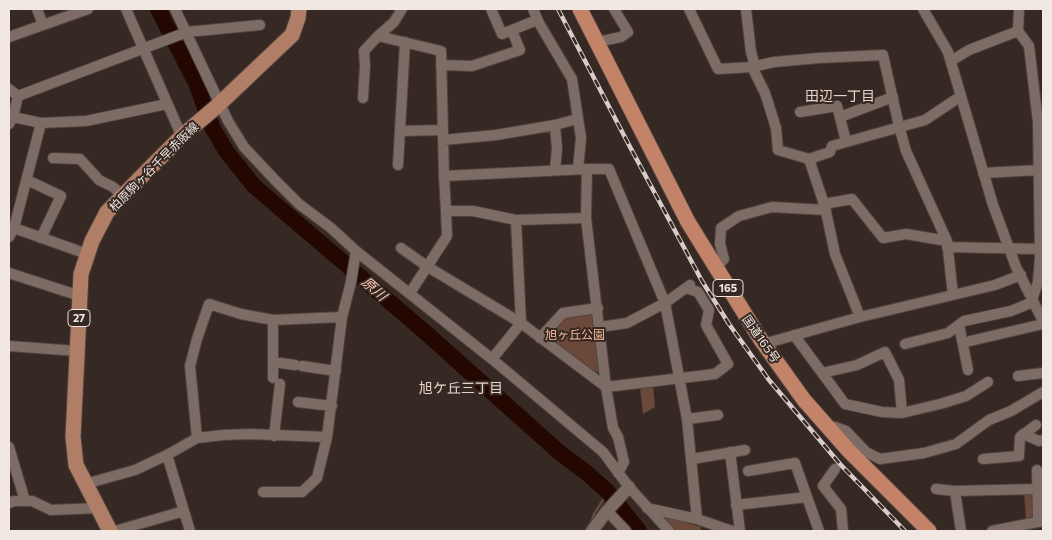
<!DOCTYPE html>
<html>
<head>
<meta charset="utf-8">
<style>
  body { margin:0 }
  #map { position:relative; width:1052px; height:540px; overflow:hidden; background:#362822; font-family:Commissioner,sans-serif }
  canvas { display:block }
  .frame { position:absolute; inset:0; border:10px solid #f1e7e3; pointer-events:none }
</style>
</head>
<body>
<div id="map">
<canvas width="1052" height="540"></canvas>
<div class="frame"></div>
</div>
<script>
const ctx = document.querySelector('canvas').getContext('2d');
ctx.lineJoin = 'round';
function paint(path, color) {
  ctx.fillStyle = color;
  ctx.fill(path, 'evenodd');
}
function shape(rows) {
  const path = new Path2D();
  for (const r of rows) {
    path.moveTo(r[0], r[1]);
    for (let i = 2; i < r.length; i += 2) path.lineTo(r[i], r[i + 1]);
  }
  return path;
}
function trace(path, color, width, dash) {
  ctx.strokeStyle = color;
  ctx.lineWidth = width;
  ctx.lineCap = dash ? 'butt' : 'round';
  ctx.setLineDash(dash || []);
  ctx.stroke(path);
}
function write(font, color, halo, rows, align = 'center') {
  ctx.font = font + ' Commissioner,"Noto Sans JP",sans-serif';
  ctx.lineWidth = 4;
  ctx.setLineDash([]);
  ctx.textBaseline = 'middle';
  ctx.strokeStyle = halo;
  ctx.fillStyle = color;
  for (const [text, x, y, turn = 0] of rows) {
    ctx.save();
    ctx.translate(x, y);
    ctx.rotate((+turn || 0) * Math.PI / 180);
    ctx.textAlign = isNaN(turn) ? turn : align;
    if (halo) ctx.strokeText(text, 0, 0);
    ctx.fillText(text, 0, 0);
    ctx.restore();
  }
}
paint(shape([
  [592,313,601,369,594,374,548,339,548,336,565,316],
  [653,385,655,407,643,414,640,387],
  [1024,492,1035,494,1035,515,1033,519,1026,520],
  [662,515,701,527,700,531,674,531,660,518]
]), '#6a493a');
trace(shape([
  [591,523,594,514,608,492]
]), '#624a44', 2.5);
trace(shape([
  [158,9,196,83,212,127,226,151,254,186,425,332,560,453,587,473,608,492,639,531]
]), '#240700', 16);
const minor = shape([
  [37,9,43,25],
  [126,9,182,137],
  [175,9,228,121,244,147,275,180,299,204,331,228,356,251,492,359,603,452,629,487,669,531],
  [402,9,394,22,378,36,441,51,444,176,446,211,447,236,410,293],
  [491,9,502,34,537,20],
  [533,9,539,23,572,79,581,138,578,169],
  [689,9,718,69,752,67,774,62,819,58,883,55,899,126,906,151,947,241,953,295],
  [746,9,751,52,755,66],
  [923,9,948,52,993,205,1016,267,1043,321],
  [1019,9,1018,31,1029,46,1038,122,1040,258,1038,282,1032,300],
  [9,37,88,9],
  [597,42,621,37,628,32,614,9],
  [951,61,969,50,1018,31],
  [441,65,472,66,520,50,512,31],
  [752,67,765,93,776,128,778,150,809,159,830,152,832,146,925,120,961,96],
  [9,89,18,96],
  [18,96,187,32,260,25],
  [363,98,365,66,364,51,378,36],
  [800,112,837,106,846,141],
  [13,117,41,123,86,121,167,104],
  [840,117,893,97],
  [9,124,13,117,18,96],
  [555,125,557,149,555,170],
  [401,131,443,130],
  [443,140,496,135,555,125,577,119],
  [53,158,80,159,99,180,113,187,123,196],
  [809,159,825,207,835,254,860,317],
  [398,165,405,42],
  [587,169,609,169,665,303,687,419,697,519],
  [983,173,1039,170],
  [444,176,587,169,586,218,606,387,613,428,618,437,624,462,618,473],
  [27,180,61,196,41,238],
  [824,204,852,199,883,238,906,234,947,241],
  [446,211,473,211,516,220,586,218],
  [14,228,87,254],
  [9,237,14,228,41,123],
  [947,247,1040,249],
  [401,248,428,267,521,323,606,387,715,374,728,364,706,325,709,310,698,292,686,288],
  [716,268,724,259,720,244,721,228,739,216,772,207,826,210],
  [9,273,80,296],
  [273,320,273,378],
  [959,325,968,370],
  [600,327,627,323,665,303,690,285],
  [794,335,845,404,882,412,902,413,940,404,966,396,988,382],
  [540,338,563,313,598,308],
  [970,341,1043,324],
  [763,344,860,317,995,285,1021,275],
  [905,344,948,333,964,321,1011,311,1033,302],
  [9,346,77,351],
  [492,359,521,323,516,220],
  [273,362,295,365],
  [302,366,336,371],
  [822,373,857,365,885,352,899,380,902,413],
  [1018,376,1043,373],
  [298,402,332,406],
  [687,419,718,415],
  [828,427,835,427,846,431,866,452,880,459,924,453,956,444,989,420,1011,411,1043,392],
  [1023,434,1039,441,1043,440],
  [274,436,280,384],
  [197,438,190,366,197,339,209,304,241,314,273,320,342,317],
  [9,447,25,501],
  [730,452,740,531],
  [167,455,190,531],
  [692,459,745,450],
  [983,459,1019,456,1020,437,1036,425],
  [835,469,823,486,841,509,843,531],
  [1037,470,1038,521],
  [748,471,795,463,807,497],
  [85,484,135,470,167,455,197,438,223,435,250,434,327,437],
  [936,489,955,491],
  [263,492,302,492,317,478,327,437,342,317,351,282,356,251],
  [9,503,14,501,32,501,51,510,98,508],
  [736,505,807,497,819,531],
  [647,508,697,519,732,531],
  [607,511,626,531],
  [115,531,184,511],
  [961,531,955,491,1037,489],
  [992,531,1043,521]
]);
const tertiary = shape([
  [592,531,607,511,629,487]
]);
const primary = shape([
  [110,531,76,465,73,437,81,274,92,241,107,212,148,170,184,134,215,108,292,35,298,18,299,9]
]);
const trunk = shape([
  [580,9,688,222,761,340,804,400,849,451,929,531]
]);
trace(minor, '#50443f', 12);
trace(tertiary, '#50443f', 14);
trace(primary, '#50443f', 17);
trace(trunk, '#50443f', 17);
trace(minor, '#7c6c65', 10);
trace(tertiary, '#7c6c65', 12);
trace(primary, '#b07d67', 15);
trace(trunk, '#c28368', 15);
const rail = shape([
  [558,9,629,145,702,281,729,324,769,380,840,464,905,531]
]);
trace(rail, '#d7ccc8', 4.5);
trace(rail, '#362822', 2.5, [8]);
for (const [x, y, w] of [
  [728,288,30],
  [79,318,22]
]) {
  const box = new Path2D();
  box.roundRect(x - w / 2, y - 8.5, w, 17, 4);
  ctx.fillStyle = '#362822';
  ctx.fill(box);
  trace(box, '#f1e7e3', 1);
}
write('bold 11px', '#f1e7e3', null, [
  ["165",728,288],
  ["27",79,318]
]);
write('12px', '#f1e7e3', '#362822', [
  ["柏原駒ヶ谷千早赤阪線",154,167,-45],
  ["国道165号",761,339,55]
]);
write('12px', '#f5b89d', '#362822', [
  ["旭ヶ丘公園",575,335]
]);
write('14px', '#e6d3cb', '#362822', [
  ["田辺一丁目",840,96],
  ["旭ケ丘三丁目",461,388]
]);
write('italic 14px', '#f9cbb6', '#362822', [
  ["原川",374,289,41]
]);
</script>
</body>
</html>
